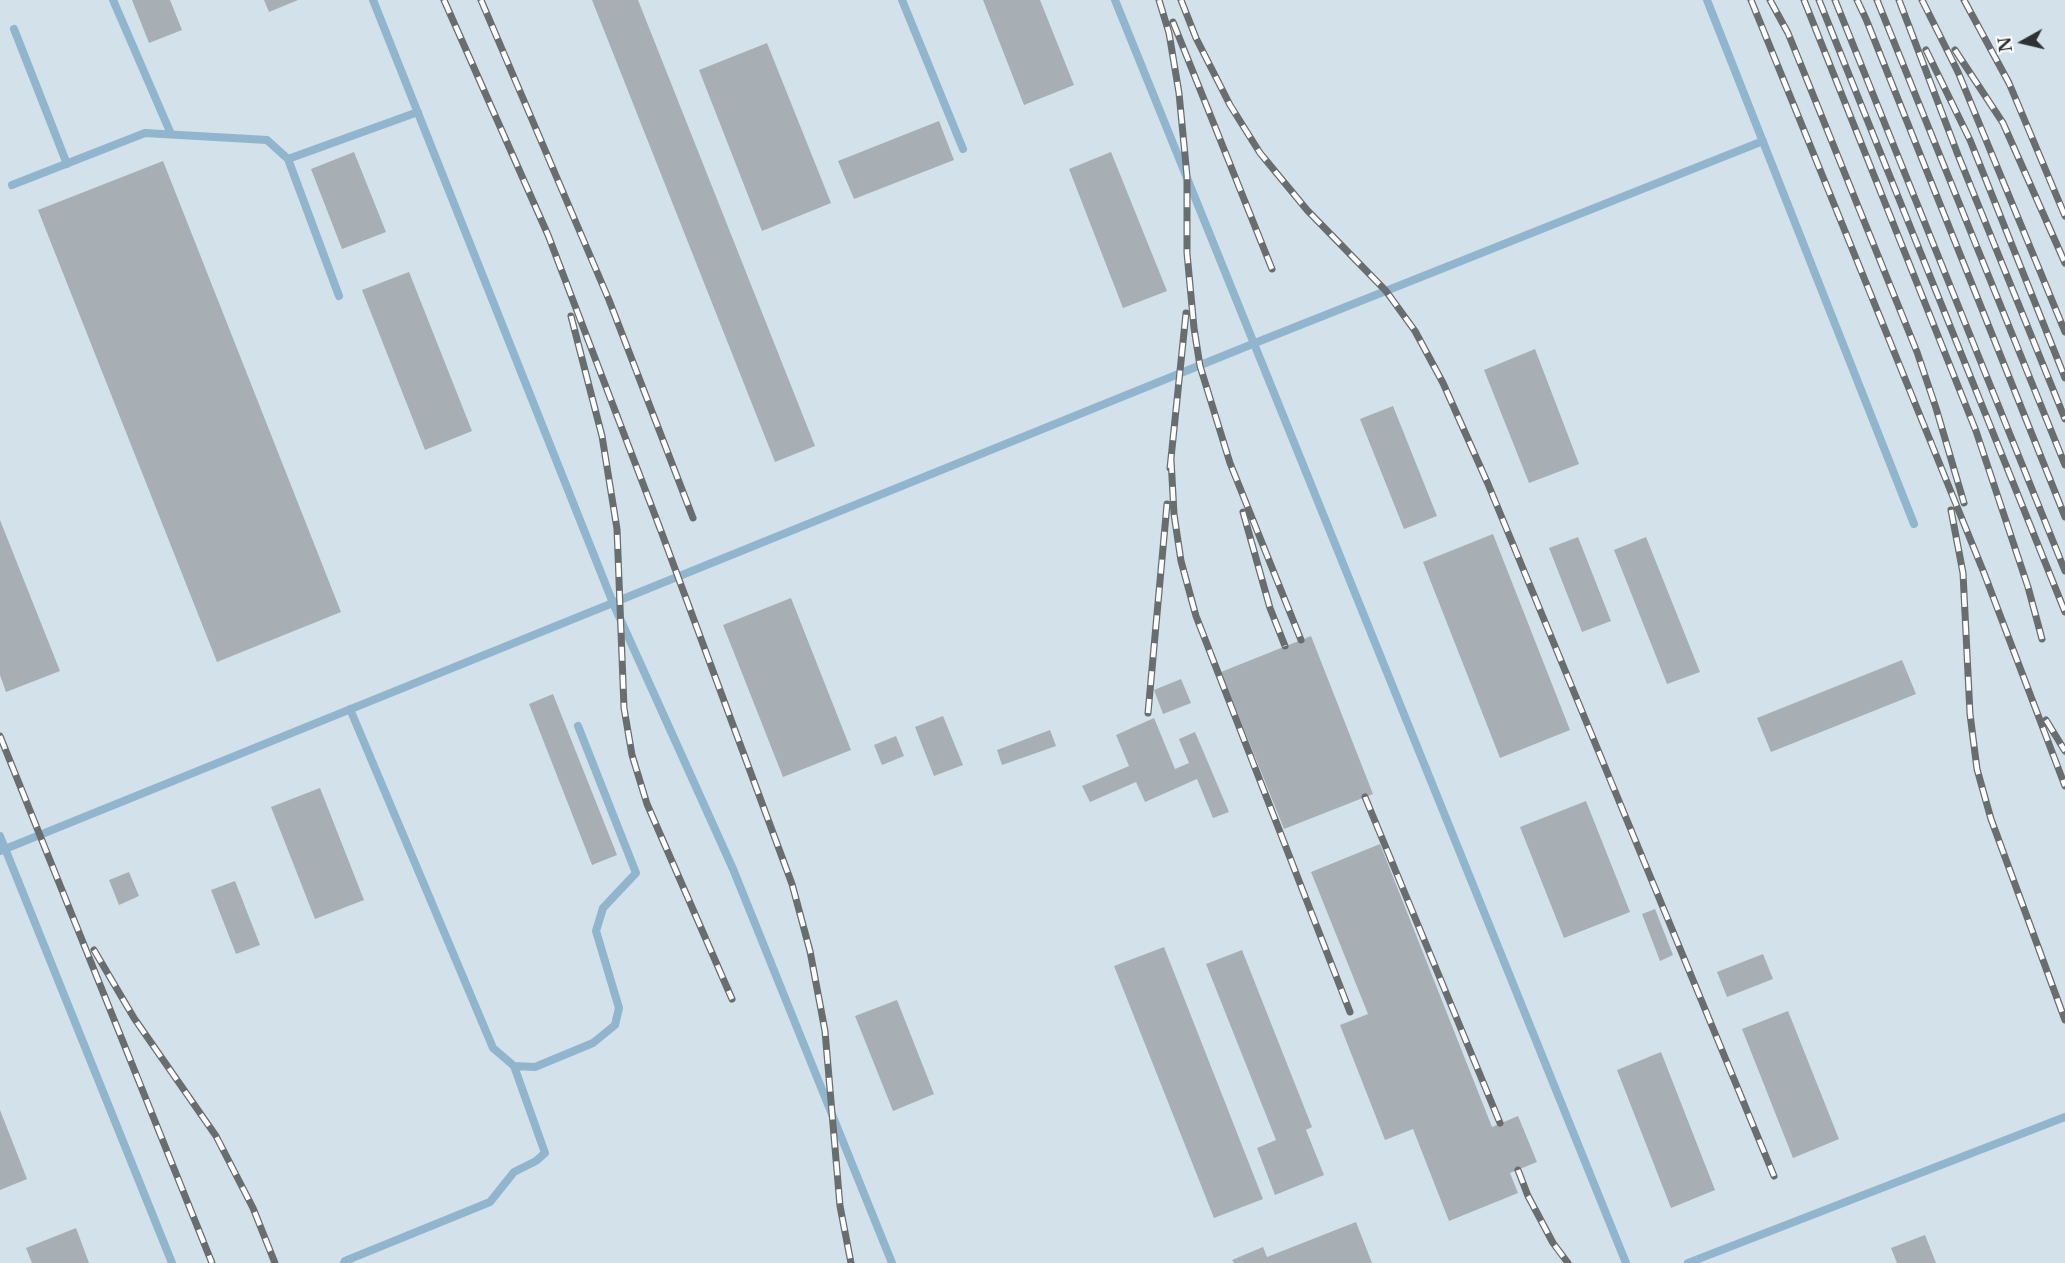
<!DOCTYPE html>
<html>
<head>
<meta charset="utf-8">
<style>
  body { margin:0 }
  #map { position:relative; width:2065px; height:1263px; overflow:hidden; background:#e5edf2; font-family:"Libre Baskerville",serif }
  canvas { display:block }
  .north { position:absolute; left:1993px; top:12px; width:60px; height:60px; -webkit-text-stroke:4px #fff; paint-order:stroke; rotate:262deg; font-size:16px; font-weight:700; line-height:24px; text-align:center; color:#2e3133 }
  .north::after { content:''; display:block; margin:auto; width:21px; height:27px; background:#2e3133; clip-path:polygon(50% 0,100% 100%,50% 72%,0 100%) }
</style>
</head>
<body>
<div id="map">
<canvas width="2065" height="1263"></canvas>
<div class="north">N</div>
</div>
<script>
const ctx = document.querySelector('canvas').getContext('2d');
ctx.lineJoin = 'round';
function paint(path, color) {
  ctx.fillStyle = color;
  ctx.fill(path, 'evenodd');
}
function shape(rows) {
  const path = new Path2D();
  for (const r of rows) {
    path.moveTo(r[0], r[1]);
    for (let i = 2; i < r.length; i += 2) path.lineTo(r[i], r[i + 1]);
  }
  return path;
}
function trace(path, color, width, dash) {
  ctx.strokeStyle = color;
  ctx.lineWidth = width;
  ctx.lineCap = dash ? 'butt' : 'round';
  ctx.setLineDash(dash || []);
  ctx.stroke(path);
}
paint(shape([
  [0,0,2065,0,2065,1263,0,1263]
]), '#d3e1eb');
paint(shape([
  [132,0,170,0,182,30,149,43],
  [264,0,298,0,269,12],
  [592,0,638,0,815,446,775,462],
  [983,0,1040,0,1074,85,1024,105],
  [767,43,831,203,762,231,699,70],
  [939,121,954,160,854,199,838,161],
  [354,152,386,232,342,249,311,169],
  [1111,152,1167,291,1123,308,1069,169],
  [163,161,341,612,217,662,38,210],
  [409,272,472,431,425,450,362,290],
  [1535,349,1579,464,1529,483,1484,370],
  [1393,406,1437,516,1404,529,1360,419],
  [0,520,60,671,6,692,0,675],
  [1493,534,1570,730,1500,758,1423,562],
  [1578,537,1611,621,1582,632,1549,548],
  [1646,537,1700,672,1667,684,1614,550],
  [791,598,851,750,783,777,723,625],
  [1311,636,1373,794,1284,829,1221,672],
  [1902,660,1916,694,1771,752,1757,718],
  [1181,679,1191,703,1163,714,1154,690],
  [553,694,617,855,592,865,529,704],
  [943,716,963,765,934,776,915,727],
  [1154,718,1175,769,1189,763,1179,739,1195,732,1229,812,1213,818,1197,779,1145,802,1136,782,1090,802,1082,786,1129,766,1116,735],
  [1050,730,1056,746,1002,765,997,750],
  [896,736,904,756,882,765,874,745],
  [320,788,364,900,315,919,271,807],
  [1586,801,1630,912,1564,938,1520,827],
  [1380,844,1492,1127,1518,1116,1537,1162,1510,1173,1518,1193,1449,1221,1413,1129,1385,1140,1340,1025,1368,1014,1311,872],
  [129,872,139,896,119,905,109,880],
  [235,881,260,945,236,954,211,890],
  [1655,909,1673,955,1660,961,1642,914],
  [1164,947,1263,1199,1214,1218,1114,966],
  [1242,950,1312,1127,1306,1130,1324,1175,1275,1195,1257,1148,1276,1140,1206,964],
  [1763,954,1773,979,1727,997,1717,972],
  [897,1000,934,1094,893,1111,855,1016],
  [1788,1011,1839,1139,1793,1158,1742,1029],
  [1661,1052,1715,1190,1671,1208,1617,1070],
  [0,1110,27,1179,0,1190],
  [1356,1222,1372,1263,1234,1263,1232,1260,1263,1247,1267,1257],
  [76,1228,89,1263,32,1263,26,1248],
  [1925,1235,1936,1263,1897,1263,1891,1248]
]), '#a7afb4');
trace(shape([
  [113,0,171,134],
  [373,0,613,603,733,869,892,1263],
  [902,0,963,149],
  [1115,0,1626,1263],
  [1707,0,1914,524],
  [14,29,67,164],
  [288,159,418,112],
  [12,185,145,133,267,140,288,159,339,296],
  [350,709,493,1048,514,1066,535,1067,593,1043,615,1025,619,1008,596,931,603,908,636,873,578,726],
  [0,836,172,1263],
  [0,851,1255,343,1763,141],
  [344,1263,345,1261,490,1202,514,1172,536,1161,545,1153,514,1066],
  [1688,1263,2065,1117]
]), '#91b5cc', 8);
const rail = shape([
  [444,0,548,235,661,531,792,884,810,951,825,1031,840,1206,851,1263],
  [481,0,609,300,693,518],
  [1159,0,1169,33,1179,93,1187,176,1187,253,1194,328,1200,366,1230,463,1301,640],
  [1181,0,1196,38,1230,105,1260,153,1307,210,1386,291,1415,331,1443,383,1488,484,1774,1176],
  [1751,0,1984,573,2065,786],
  [1770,0,1788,33,1917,352,1936,408,1964,503],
  [1804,0,1976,431,2028,587,2042,639],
  [1819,0,2065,612],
  [1835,0,2065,571],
  [1857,0,1866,19,2065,517],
  [1877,0,2065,465],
  [1899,0,1958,155,2065,419],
  [1922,0,1958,72,2065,332],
  [1964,0,2009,83,2065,216],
  [1173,22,1272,269],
  [1926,50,1970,140,2065,378],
  [1955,50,2003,123,2065,263],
  [571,316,602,436,617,529,624,708,632,755,647,804,732,999],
  [1171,459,1174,514,1181,561,1196,616,1350,1012],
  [1170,468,1186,313],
  [1951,510,1963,573,1970,714,1977,769,1991,819,2065,1020],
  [1243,512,1270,608,1285,646],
  [1148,713,1167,504],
  [2046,720,2065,751],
  [0,736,212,1263],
  [1365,797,1500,1123],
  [94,950,134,1018,216,1136,253,1208,275,1263],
  [1518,1170,1528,1196,1553,1243,1568,1263]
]);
trace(rail, '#686d70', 7);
trace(rail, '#fff', 4.5, [14]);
</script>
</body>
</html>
